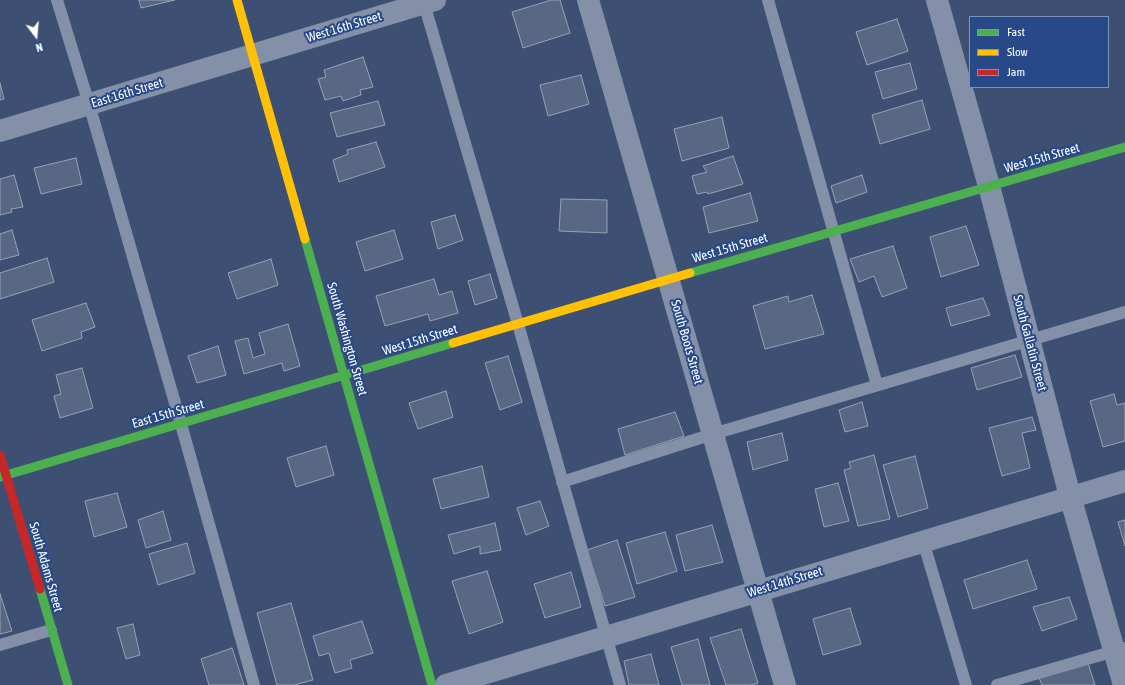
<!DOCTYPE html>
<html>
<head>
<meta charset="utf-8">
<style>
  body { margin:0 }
  #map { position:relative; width:1125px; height:685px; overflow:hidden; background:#3d4f72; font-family:"Asap Condensed",sans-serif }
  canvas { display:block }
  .legend { position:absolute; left:969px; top:16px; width:140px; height:72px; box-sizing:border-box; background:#274988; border:1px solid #7d92b8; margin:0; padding:5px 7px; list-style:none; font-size:12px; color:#fff }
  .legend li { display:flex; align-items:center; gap:8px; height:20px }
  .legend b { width:20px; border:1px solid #7d92b8 }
  .north { position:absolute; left:16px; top:16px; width:40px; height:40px; -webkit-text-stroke:3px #274988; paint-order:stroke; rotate:164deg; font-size:11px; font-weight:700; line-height:16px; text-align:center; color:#fff }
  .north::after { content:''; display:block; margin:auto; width:14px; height:18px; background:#fff; clip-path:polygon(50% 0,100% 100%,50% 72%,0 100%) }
</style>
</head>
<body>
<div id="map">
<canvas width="1125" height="685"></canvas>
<ul class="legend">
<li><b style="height:5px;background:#4caf50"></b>Fast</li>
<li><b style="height:5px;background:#ffc107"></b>Slow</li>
<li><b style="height:5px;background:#c62828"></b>Jam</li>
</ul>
<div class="north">N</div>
</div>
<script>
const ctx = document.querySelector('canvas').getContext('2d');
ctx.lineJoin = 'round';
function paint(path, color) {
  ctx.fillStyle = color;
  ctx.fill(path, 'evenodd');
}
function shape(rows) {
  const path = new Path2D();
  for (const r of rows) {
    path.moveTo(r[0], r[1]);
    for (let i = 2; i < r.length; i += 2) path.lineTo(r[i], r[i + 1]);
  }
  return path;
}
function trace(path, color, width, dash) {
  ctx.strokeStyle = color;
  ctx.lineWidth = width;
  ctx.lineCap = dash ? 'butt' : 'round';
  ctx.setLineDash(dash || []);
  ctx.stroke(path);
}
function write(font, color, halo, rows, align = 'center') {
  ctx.font = font + ' "Asap Condensed",sans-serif';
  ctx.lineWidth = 4;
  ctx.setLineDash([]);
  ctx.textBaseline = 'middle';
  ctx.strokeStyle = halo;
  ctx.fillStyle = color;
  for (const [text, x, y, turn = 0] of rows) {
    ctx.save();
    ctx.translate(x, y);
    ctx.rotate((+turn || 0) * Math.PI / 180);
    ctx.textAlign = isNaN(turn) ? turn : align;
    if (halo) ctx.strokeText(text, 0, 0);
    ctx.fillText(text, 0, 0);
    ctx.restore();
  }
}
const building = shape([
  [139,0,175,0,141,8,139,0],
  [551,0,560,0,570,33,523,48,512,12,551,0],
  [897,19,908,51,867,65,856,32,897,19],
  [363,57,373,87,360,90,361,95,343,101,341,96,325,100,318,79,326,77,324,70,363,57],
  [910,63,917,89,883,99,875,72,910,63],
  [581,75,589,104,548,116,540,85,581,75],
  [0,83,4,99,0,100,0,83],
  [922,100,930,129,880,144,872,115,922,100],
  [378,101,385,125,337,137,330,113,378,101],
  [722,117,729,148,682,161,674,129,722,117],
  [376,142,385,167,339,182,333,160,348,154,347,150,376,142],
  [733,156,743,184,708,194,707,192,697,194,692,176,707,172,703,166,733,156],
  [76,158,82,184,41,194,34,168,76,158],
  [14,175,23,207,11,209,12,212,0,215,0,179,14,175],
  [862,175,867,192,836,203,831,186,862,175],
  [750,193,758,221,709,233,703,207,750,193],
  [561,199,607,200,607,233,559,231,561,199],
  [455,215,463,240,438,249,431,222,455,215],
  [966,226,979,265,941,277,930,237,966,226],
  [12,230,19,255,0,260,0,234,12,230],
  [394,230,403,259,365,271,356,242,394,230],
  [893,246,907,288,882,297,874,276,859,282,850,259,893,246],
  [47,258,54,282,0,299,0,273,47,258],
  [271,259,278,285,237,299,228,273,271,259],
  [490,274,497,298,475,305,468,281,490,274],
  [434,279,439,295,452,291,458,313,430,321,428,314,385,326,376,296,434,279],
  [812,295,824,334,765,349,753,306,788,296,789,302,812,295],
  [983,298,990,315,951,326,946,308,983,298],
  [86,303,95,327,81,332,82,338,42,351,32,320,86,303],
  [288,324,300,366,284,371,282,363,244,374,235,341,248,338,253,358,265,354,259,333,288,324],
  [218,346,226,375,197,383,188,356,218,346],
  [1015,355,1022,377,977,390,971,368,1015,355],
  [508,356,522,402,500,410,485,363,508,356],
  [82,368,93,408,60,418,54,396,61,394,56,375,82,368],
  [446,391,453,417,418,429,409,403,446,391],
  [1114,394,1117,405,1125,403,1125,441,1103,447,1090,401,1114,394],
  [862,402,868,426,845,432,839,410,862,402],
  [675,412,684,436,625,455,618,429,675,412],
  [1032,417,1036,430,1022,433,1030,468,1002,476,989,428,1032,417],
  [782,433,788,460,753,470,747,442,782,433],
  [326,446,334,475,296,487,287,458,326,446],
  [874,455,890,519,858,526,844,470,851,468,849,462,874,455],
  [915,456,928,508,898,517,883,465,915,456],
  [482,466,489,497,441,509,433,479,482,466],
  [838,483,849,521,824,527,815,489,838,483],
  [117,493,127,527,94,537,85,501,117,493],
  [540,501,549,526,526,535,517,508,540,501],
  [163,511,171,540,146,548,138,520,163,511],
  [1125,520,1125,546,1118,522,1125,520],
  [495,523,501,550,480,554,480,546,454,554,448,535,495,523],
  [712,525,723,562,685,571,676,535,712,525],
  [665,532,677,571,637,584,626,543,665,532],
  [617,540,635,597,605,606,587,550,617,540],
  [187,543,195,573,158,585,149,554,187,543],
  [1027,560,1037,589,973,609,964,580,1027,560],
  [487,571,503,622,469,634,452,581,487,571],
  [571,572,581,607,545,618,534,584,571,572],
  [0,594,12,631,0,634,0,594],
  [1069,597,1077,619,1042,631,1033,607,1069,597],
  [291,603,313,680,294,685,277,685,257,613,291,603],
  [850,608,861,644,823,655,813,619,850,608],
  [362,621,373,653,350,660,352,668,335,673,329,653,319,656,313,636,362,621],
  [133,624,140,655,126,659,117,628,133,624],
  [741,629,758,683,751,685,726,685,710,638,741,629],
  [698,639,710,685,682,685,671,647,698,639],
  [232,648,244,685,209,685,201,659,232,648],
  [651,654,659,685,629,685,624,661,651,654],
  [1088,663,1095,685,1042,685,1039,678,1088,663]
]);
paint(building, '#586783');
trace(building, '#97a2b6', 1);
trace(shape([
  [57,0,89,104,181,424,254,685],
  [423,0,518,324,620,685],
  [768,0,877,385],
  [562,482,713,434,1125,312],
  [923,541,966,685],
  [0,645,51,630],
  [997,685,1125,648]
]), '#8490a8', 12);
trace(shape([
  [588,0,785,685],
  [937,0,989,186,1070,496,1124,685],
  [0,131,435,0],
  [446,685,1125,481]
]), '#8490a8', 22);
trace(shape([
  [305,239,432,685],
  [690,273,1125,147],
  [0,477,453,343],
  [40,589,68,685]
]), '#4caf50', 9);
trace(shape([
  [237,0,305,239],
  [453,343,690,273]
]), '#ffc107', 9);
trace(shape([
  [0,455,40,589]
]), '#c62828', 9);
write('13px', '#fff', '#274988', [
  ["West 16th Street",344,27,-17],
  ["East 16th Street",127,93,-17],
  ["West 15th Street",1042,158,-16],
  ["West 15th Street",730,248,-16],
  ["South Washington Street",347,339,74],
  ["West 15th Street",420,340,-17],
  ["South Boots Street",687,342,74],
  ["South Gallatin Street",1030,343,75],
  ["East 15th Street",168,414,-16],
  ["South Adams Street",46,567,74],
  ["West 14th Street",785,582,-17]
]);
</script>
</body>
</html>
